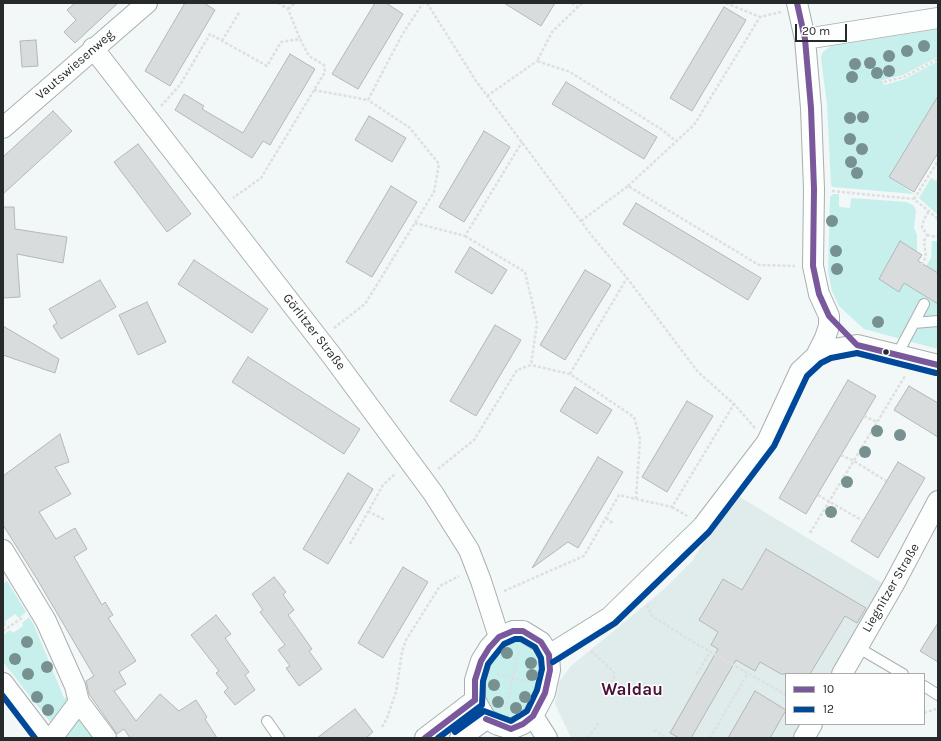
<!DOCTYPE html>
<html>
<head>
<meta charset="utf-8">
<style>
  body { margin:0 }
  #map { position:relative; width:941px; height:741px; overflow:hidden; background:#f2f7f7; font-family:Karla,sans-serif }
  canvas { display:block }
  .frame { position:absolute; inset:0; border:4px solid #272a2a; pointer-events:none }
  .legend { position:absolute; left:785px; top:673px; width:140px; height:52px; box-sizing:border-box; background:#fff; border:1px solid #a9aaaa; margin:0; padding:5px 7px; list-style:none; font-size:12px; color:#272a2a }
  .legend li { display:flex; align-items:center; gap:8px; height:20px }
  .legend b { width:20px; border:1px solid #a9aaaa }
  .scale { position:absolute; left:795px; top:24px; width:52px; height:18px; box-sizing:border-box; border:2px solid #272a2a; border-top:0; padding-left:5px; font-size:12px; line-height:14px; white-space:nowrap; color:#272a2a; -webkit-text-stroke:3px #fff; paint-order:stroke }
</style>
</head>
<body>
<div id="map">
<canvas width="941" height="741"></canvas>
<div class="frame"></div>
<ul class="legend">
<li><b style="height:5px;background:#79589c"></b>10</li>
<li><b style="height:5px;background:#00489a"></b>12</li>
</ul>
<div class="scale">20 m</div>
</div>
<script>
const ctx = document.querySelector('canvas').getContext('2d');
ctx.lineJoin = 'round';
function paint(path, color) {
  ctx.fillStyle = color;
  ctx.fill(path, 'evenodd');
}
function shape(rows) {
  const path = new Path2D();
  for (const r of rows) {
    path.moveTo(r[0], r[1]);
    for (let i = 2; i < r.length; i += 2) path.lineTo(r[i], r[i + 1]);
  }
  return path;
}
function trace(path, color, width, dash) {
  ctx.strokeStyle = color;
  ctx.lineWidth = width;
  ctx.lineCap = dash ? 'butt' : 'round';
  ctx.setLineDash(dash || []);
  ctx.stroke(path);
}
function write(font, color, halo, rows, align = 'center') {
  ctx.font = font + ' Karla,sans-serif';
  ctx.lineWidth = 3;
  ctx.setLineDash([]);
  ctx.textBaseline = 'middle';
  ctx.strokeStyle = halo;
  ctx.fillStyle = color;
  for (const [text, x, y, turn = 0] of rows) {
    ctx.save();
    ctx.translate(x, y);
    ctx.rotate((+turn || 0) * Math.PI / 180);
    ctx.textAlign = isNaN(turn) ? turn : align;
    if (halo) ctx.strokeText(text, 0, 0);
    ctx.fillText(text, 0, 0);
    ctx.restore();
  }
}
paint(shape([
  [735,494,885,585,833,674,786,674,786,724,803,724,795,738,571,738,555,704,559,682,571,666,663,590,692,561]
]), '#e0eceb');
paint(shape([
  [938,29,938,57,903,75,882,80,884,85,905,79,938,61,938,96,889,177,914,194,833,187,831,185,827,105,821,58,823,52,831,46],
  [931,178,936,181,938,178,938,215,919,198],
  [833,194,839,194,839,207,850,208,851,198,906,202,913,205,916,210,914,228,917,235,917,252,900,242,879,279,898,291,906,279,914,289,934,302,938,297,938,349,864,329,839,306,832,291,828,271,830,197],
  [932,241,938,241,938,273,926,266,931,258],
  [7,581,26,612,19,618,15,614,5,621,6,625,3,627,3,584],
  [29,617,34,625,64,698,68,697,69,701,51,723,3,662,3,635,10,630,13,633,23,626,22,623],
  [507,641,524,642,539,653,541,670,532,698,522,713,507,719,492,712,483,694,486,674,494,656],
  [79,718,98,738,64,738]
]), '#c7efec');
const building = shape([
  [75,3,118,3,75,43,64,32,76,20,67,10,75,3],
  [185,3,204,3,215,10,170,86,145,71,185,3],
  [375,3,386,3,403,14,358,89,332,74,375,3],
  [504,3,555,3,541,26,504,3],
  [724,7,746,20,692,111,670,98,724,7],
  [36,40,38,66,22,67,20,41,36,40],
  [290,54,315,69,270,145,263,141,252,158,175,110,184,94,204,106,202,109,243,133,290,54],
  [566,82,657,137,644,159,552,104,566,82],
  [938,96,938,153,914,192,889,177,938,96],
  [53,111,72,131,3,194,3,157,53,111],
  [369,116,406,138,392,162,355,140,369,116],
  [484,131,510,147,464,222,439,207,484,131],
  [138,144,191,214,167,232,114,162,138,144],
  [391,186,417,202,372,277,346,262,391,186],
  [636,203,761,278,748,300,623,224,636,203],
  [3,207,14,207,15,229,67,237,63,263,17,254,20,297,3,298,3,207],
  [900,241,922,255,918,261,938,273,938,304,904,283,899,292,879,279,900,241],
  [470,247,507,270,492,294,455,272,470,247],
  [194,260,268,309,252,333,178,284,194,260],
  [585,270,611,285,565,360,540,345,585,270],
  [100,280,116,307,61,339,53,326,57,323,49,309,100,280],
  [147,302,166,342,138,355,119,315,147,302],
  [495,325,521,340,476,416,450,401,495,325],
  [3,326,59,359,55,373,3,355,3,326],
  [248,357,360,429,344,454,232,382,248,357],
  [848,380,876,396,806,514,779,498,848,380],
  [909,386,938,403,938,437,894,410,909,386],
  [575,387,612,410,597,434,560,411,575,387],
  [687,401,713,416,667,492,642,477,687,401],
  [60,434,69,462,55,467,71,494,39,512,56,539,75,528,87,549,74,557,102,605,105,602,113,615,108,618,136,661,119,672,126,684,114,691,136,721,160,694,179,711,196,700,207,717,205,719,217,738,130,738,124,729,117,734,89,694,86,681,94,676,37,579,3,525,3,476,60,434],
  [598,457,623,472,578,548,568,542,532,568,598,457],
  [898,462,925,478,878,558,851,541,898,462],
  [348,473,373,489,328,564,303,549,348,473],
  [766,549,866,608,857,623,845,616,810,674,781,674,760,662,755,671,736,660,691,738,679,738,670,733,718,649,711,645,718,632,699,620,723,579,742,590,766,549],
  [403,567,428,582,383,658,358,643,403,567],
  [274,577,286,592,283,595,294,610,288,615,312,649,309,651,322,669,299,686,286,668,290,666,278,650,285,645,260,612,263,610,252,594,274,577],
  [216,615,231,634,225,638,249,672,245,675,255,690,235,705,224,692,228,688,216,673,219,671,191,635,216,615],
  [938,623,938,662,920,651,938,623],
  [755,691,786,710,770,738,728,738,755,691],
  [355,709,373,732,366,738,317,738,355,709]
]);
paint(building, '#d9dcdc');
trace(building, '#b3b7b7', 1);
const lane = shape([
  [914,323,938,321],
  [897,355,924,304],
  [857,647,903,674],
  [924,686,938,695],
  [267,721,279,738]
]);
const street = shape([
  [805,39,938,18],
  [93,48,332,356,433,493,469,550,481,581,499,637],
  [3,128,147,3],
  [816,356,828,350,857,345,938,365],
  [3,550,46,621,75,686,79,702,106,738],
  [513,631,523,631,541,642,549,655,550,670,545,693,533,716,523,724,511,729,498,725,486,719,475,700,475,680,481,661,489,648,499,637,513,631],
  [549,655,610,617,703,526,767,442,800,371,816,356,825,338,829,326,829,316,819,294,813,266,814,189,811,108,805,39,797,3],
  [842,674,894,584,938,501],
  [3,683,45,738],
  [533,716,547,738],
  [52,738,79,702],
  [425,738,475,700],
  [460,738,486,719],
  [804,738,812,724]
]);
trace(lane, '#abafae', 12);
trace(street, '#abafae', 22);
trace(shape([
  [278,3,288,9,300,39],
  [427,3,476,81,592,236,627,278,698,372,734,404,755,428],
  [572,3,578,7],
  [582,3,552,32,537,61,570,72,661,129,676,141],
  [726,3,760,17],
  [288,9,295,3],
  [222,41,240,11],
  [884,82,904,77,938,59],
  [314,90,368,100,402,35,423,3],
  [487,96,537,61],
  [161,106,180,85,210,34,267,66,281,42,300,39,309,56,324,65,325,72,261,178,233,198],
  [628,186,694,125,760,17,781,12],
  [832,191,914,199,938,219],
  [914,199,938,161],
  [581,221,628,186,759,265,795,266],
  [415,223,465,236,522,142],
  [927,235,936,237,938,236],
  [919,269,926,257,924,241,927,235,922,227,924,219,929,211],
  [334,328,365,304,434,192,439,164,410,128,368,100],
  [570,374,627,278],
  [864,416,877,422],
  [841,455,854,461,886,481],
  [438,469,474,440,517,370,531,365,537,323,525,272,465,236],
  [818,495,863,521],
  [636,499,672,507,734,404],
  [672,507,687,516],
  [368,511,385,520],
  [606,518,614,524],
  [810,533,905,376],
  [350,544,383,485,396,473],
  [504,591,584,556,619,495,636,499,640,439,634,417,570,374,531,365],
  [647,605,652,616,695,643,786,695],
  [3,631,22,618],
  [591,651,613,671,615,675,612,682],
  [730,663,733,658],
  [497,674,529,682],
  [697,674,710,652],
  [506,709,519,650],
  [924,713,936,709],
  [382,727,387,718,396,692,402,652,406,640,440,586,459,576],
  [654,730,667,738],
  [588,738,599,722],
  [710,738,748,673]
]), '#dedfdf', 2.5, [3, 2]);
trace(lane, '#fdfefe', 10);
trace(street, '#fdfefe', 20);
trace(shape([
  [797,3,805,39,811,108,814,189,813,266,819,294,829,316,857,345,938,365],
  [475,700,475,680,481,661,489,648,499,637,513,631,523,631,541,642,549,655,550,670,545,693,533,716,523,724,511,729,486,719],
  [425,738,475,700]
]), '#79589c', 6);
trace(shape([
  [553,662,615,623,709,532,774,446,807,376,821,363,831,358,857,353,936,373],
  [3,696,35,738],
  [438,738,482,705,483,681,488,664,504,644,515,639,521,639,535,647,541,658,542,669,537,690,527,711,511,721,484,711,455,732]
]), '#00489a', 6);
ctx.fillStyle = '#769190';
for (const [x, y] of [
  [924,46],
  [907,51],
  [889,56],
  [870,63],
  [855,64],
  [889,71],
  [877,73],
  [852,77],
  [863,117],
  [850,118],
  [850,139],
  [862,149],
  [851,162],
  [857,173],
  [832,221],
  [836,251],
  [837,269],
  [878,322],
  [877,431],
  [900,435],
  [865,452],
  [847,482],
  [831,512],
  [27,642],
  [507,653],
  [15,659],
  [531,663],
  [47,667],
  [28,674],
  [532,675],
  [494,685],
  [37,697],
  [525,697],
  [498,702],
  [516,708],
  [48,710]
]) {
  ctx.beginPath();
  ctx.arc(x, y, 6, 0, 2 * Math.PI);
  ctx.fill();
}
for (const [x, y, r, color] of [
  [886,352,3.5,"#272a2a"]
]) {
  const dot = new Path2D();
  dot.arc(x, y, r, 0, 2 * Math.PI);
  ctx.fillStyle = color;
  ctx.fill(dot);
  trace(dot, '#fff', 1.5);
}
write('13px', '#272a2a', '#fff', [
  ["Vautswiesenweg",75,65,-41],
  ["Görlitzer Straße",314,332,52],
  ["Liegnitzer Straße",891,588,-60]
]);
write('bold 17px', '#49103a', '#fff', [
  ["Waldau",632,690]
]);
</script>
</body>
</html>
